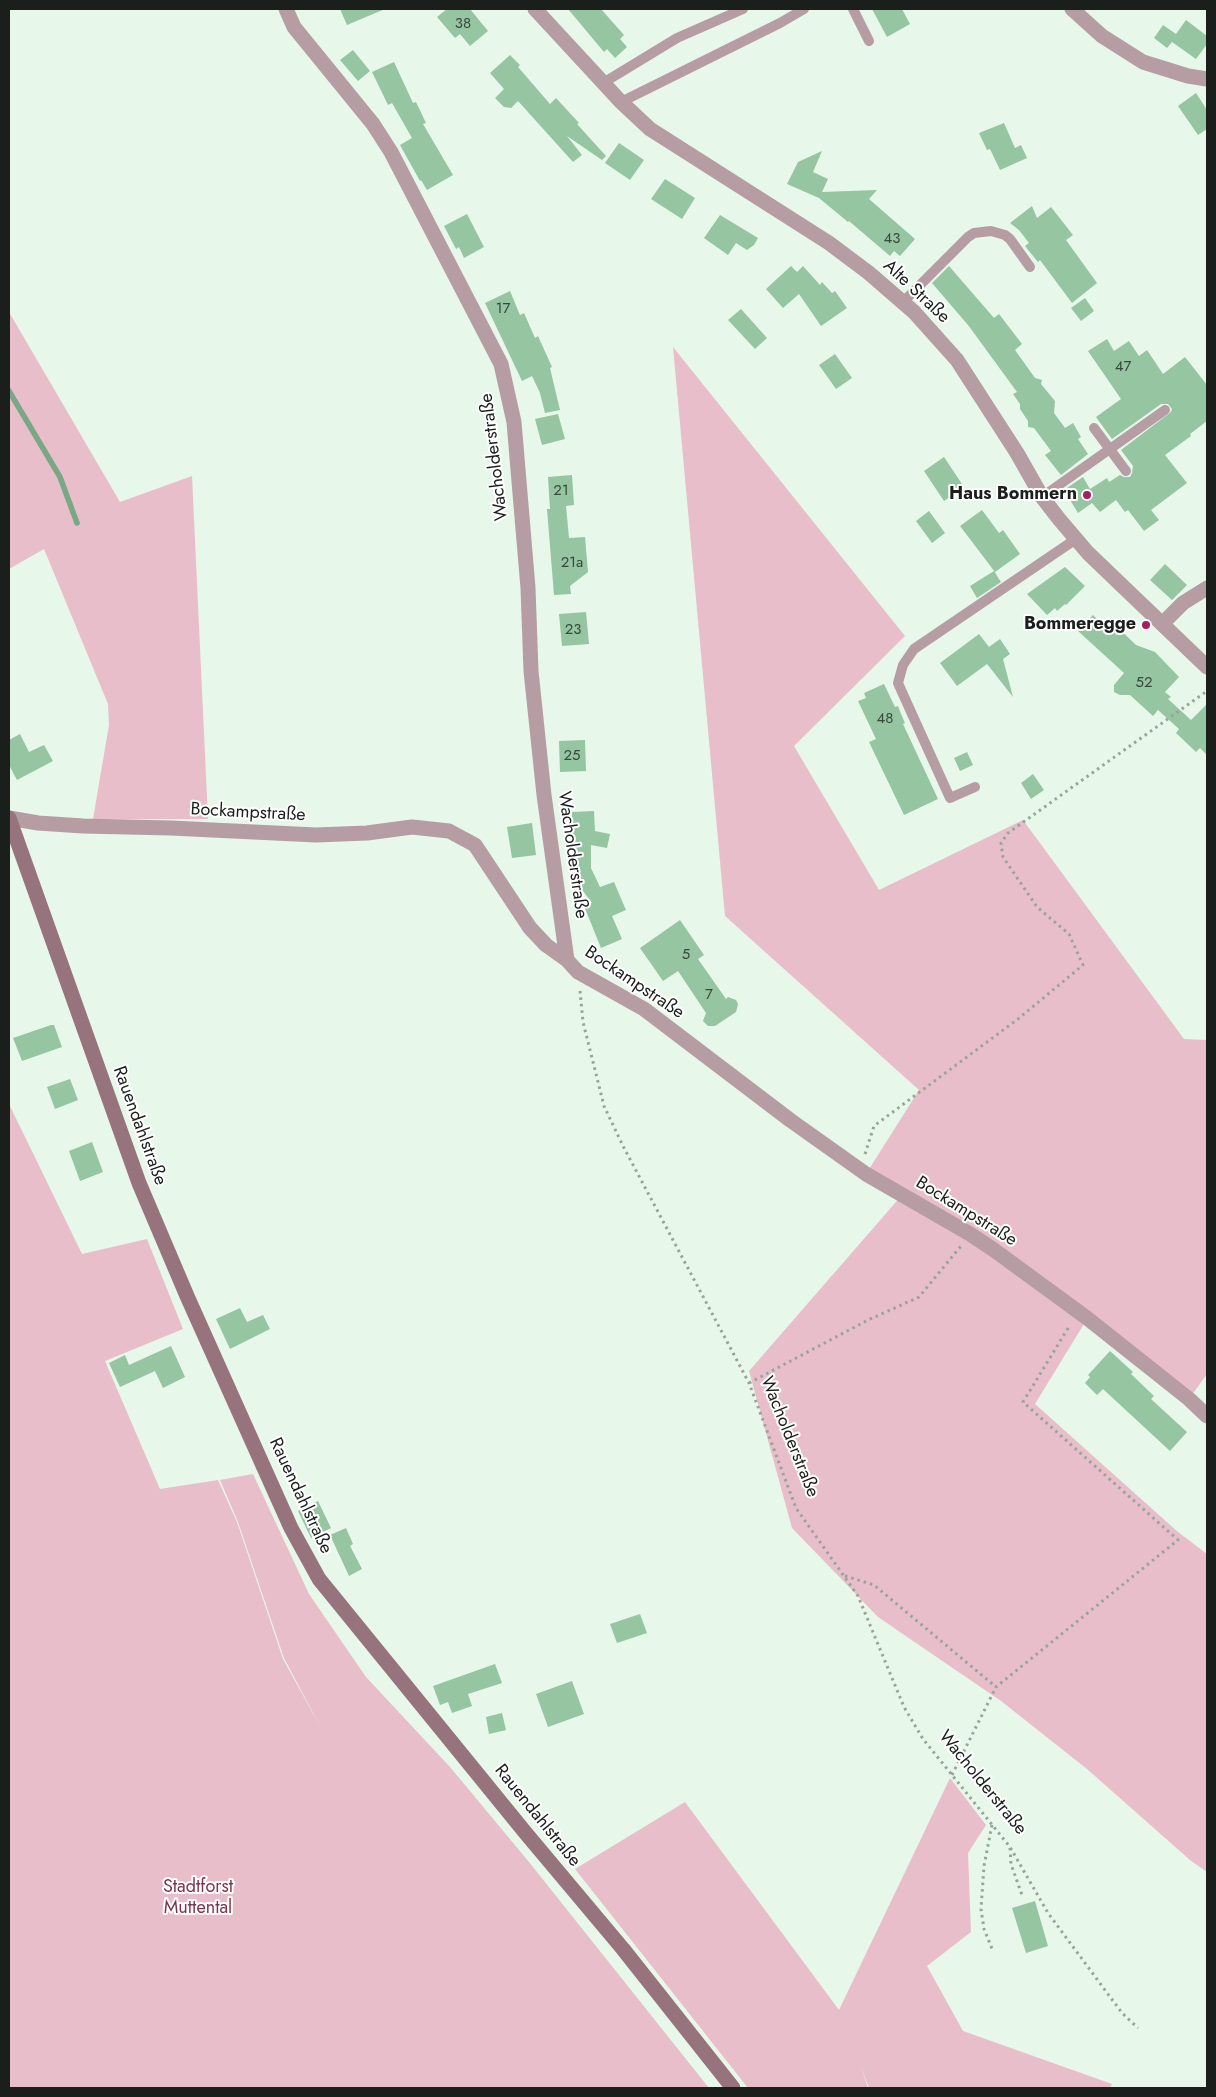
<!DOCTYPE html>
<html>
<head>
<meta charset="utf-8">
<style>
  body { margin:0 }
  #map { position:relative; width:1216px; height:2097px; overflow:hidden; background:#e7f7ea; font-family:Jost,sans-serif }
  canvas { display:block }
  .frame { position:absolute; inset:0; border:10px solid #1a1f1b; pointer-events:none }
</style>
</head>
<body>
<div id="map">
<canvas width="1216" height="2097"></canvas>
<div class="frame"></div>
</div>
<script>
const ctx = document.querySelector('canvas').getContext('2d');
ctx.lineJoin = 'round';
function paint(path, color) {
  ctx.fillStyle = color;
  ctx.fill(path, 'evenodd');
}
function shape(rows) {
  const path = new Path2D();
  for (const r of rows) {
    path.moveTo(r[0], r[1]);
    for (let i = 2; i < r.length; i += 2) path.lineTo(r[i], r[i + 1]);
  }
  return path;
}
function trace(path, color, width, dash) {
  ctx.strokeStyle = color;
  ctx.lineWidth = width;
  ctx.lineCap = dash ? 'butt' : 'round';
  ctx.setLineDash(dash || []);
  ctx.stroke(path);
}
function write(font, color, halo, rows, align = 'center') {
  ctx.font = font + ' Jost,sans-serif';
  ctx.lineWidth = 4;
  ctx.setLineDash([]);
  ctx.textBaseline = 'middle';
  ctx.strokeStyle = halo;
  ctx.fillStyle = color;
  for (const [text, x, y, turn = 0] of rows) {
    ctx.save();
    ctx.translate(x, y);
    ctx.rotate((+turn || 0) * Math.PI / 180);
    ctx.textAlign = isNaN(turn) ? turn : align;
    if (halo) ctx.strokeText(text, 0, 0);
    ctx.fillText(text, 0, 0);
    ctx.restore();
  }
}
paint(shape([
  [9,312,120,502,192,476,208,819,93,819,109,725,108,704,44,549,9,569],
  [673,347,905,636,794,746,879,890,1023,820,1184,1039,1207,1040,1207,1374,1189,1399,1087,1319,1035,1404,1178,1532,1207,1554,1207,1872,1190,1860,1087,1769,1001,1701,878,1617,792,1528,749,1371,902,1195,866,1174,919,1090,725,916],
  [9,1104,82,1254,147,1239,183,1329,105,1361,160,1489,218,1480,237,1522,283,1659,321,1728,284,1658,238,1522,220,1480,253,1474,309,1594,366,1677,450,1767,529,1862,709,2088,9,2088],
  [950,1778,986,1825,968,1853,971,1932,927,1966,963,2031,1112,2084,1110,2088,869,2088,861,2067,868,2088,748,2088,575,1869,685,1802,839,2010]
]), '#e9becb');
trace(shape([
  [9,391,60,477,77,523]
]), '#7aa885', 5.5);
paint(shape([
  [340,9,385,9,347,25],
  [447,9,470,9,488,31,470,46,460,34,455,38,437,17],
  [568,9,601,9,624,35,620,39,627,47,615,58,607,49,604,52],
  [872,9,902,9,910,24,887,37],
  [1186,20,1207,36,1207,44,1196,59,1172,42,1167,48,1154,38,1163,25,1176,34],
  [353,50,370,71,358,81,340,60],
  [510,55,520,65,518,67,550,104,556,98,579,123,577,124,606,156,602,160,567,136,582,155,573,162,518,101,511,108,504,107,495,98,504,89,490,73],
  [394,62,413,103,416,102,426,123,423,124,453,175,427,190,421,180,420,181,400,145,412,138,392,103,388,105,372,72],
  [1196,93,1207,110,1207,129,1198,135,1178,106],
  [1004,123,1015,148,1021,145,1027,158,1000,170,990,149,987,150,979,133],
  [619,143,644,160,630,180,605,163],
  [822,151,813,172,828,179,822,192,877,190,869,199,915,239,900,256,894,251,890,256,849,221,848,222,819,198,787,184,798,162],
  [665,179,695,198,682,219,651,199],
  [1032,206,1037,218,1051,207,1073,235,1066,240,1097,283,1072,303,1040,260,1038,262,1025,246,1029,243,1019,230,1010,223],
  [467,214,484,247,464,258,459,247,456,249,444,226],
  [720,215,758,238,754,245,747,250,736,243,728,255,704,238],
  [791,266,797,272,803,266,820,285,822,282,832,293,835,291,847,308,821,326,799,294,783,308,766,289],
  [949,266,994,318,999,314,1022,344,1015,350,1035,378,1042,380,1041,384,1055,401,1054,413,1065,428,1073,423,1081,437,1078,439,1088,454,1061,475,1045,455,1051,451,1034,428,1028,427,1028,421,1020,409,1020,404,1013,394,1017,392,968,325,932,283],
  [510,291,520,315,524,313,535,338,538,336,552,367,550,368,560,410,545,413,540,393,532,376,522,381,485,303],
  [1085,298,1094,311,1081,321,1071,308],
  [741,309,767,338,755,349,728,320],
  [1107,339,1114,351,1129,341,1139,356,1147,350,1163,374,1185,357,1207,385,1207,421,1190,434,1191,436,1165,455,1187,483,1151,510,1159,520,1144,531,1128,510,1125,512,1116,500,1100,512,1092,503,1078,513,1064,490,1083,477,1090,489,1107,478,1109,482,1120,475,1124,477,1130,477,1132,473,1133,466,1121,450,1171,412,1172,409,1168,404,1161,404,1112,439,1096,417,1121,399,1088,351],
  [835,354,852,378,836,389,819,365],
  [558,414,565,439,542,445,535,419],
  [944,457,964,487,944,501,924,471],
  [572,475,574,505,566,506,569,538,585,537,588,572,570,586,571,594,554,595,547,509,550,509,548,477],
  [982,510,999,533,1003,530,1020,554,995,572,960,526],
  [929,511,945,533,932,543,916,521],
  [1165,564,1187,585,1172,600,1150,580],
  [1065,567,1085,586,1066,605,1065,604,1057,611,1055,608,1047,615,1027,594],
  [994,571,1001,582,977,598,970,586],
  [586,612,589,644,562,646,559,614],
  [1093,615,1104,626,1110,620,1136,645,1155,652,1179,677,1165,692,1171,697,1168,699,1191,720,1207,704,1207,755,1200,748,1196,752,1176,733,1179,729,1158,710,1153,716,1130,695,1120,695,1114,692,1114,685,1124,673,1078,631],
  [979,634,989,647,1000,639,1010,654,1003,659,1013,697,987,664,957,686,940,663],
  [884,684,895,707,898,706,901,714,905,723,903,724,938,799,904,815,869,742,876,739,858,701,866,698,864,693],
  [20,734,29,752,44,745,53,761,17,780,9,765,9,740],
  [585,740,586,771,560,772,559,741],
  [967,752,973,765,960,771,954,758],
  [1033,774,1044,790,1031,799,1021,783],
  [594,811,595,831,610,834,607,848,591,845,591,868,600,887,614,882,626,910,612,916,622,939,601,948,584,906,592,903,574,879,572,812],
  [532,823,536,855,512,858,507,827],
  [680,920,704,955,698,959,726,999,728,997,736,1000,738,1004,736,1012,715,1026,708,1026,703,1021,706,1013,678,971,663,981,640,948],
  [51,1025,54,1025,62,1047,22,1061,13,1038],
  [70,1079,78,1100,55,1109,47,1087],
  [92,1142,103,1172,80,1181,69,1151],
  [240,1308,247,1322,263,1315,270,1329,230,1349,216,1319],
  [171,1346,185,1377,163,1388,155,1371,120,1387,109,1363,125,1355,129,1365],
  [1110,1351,1133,1372,1131,1374,1154,1396,1151,1399,1187,1432,1170,1451,1103,1389,1097,1395,1085,1383,1090,1377,1088,1375],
  [318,1501,331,1528,311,1538,298,1511],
  [346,1528,353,1544,350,1546,362,1569,349,1576,330,1535],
  [640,1614,647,1633,617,1643,610,1624],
  [495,1664,502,1683,468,1694,472,1706,452,1713,448,1702,440,1705,433,1686],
  [572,1681,584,1714,548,1727,536,1694],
  [502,1713,506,1730,489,1734,486,1717],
  [1035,1901,1048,1946,1026,1953,1012,1908]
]), '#96c5a1');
trace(shape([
  [580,991,583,1022,604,1106,623,1146,749,1383,796,1508,858,1596,904,1707,923,1739,1010,1847,1048,1913,1122,2013,1138,2028],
  [865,1154,874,1126,1018,1019,1083,965,1069,934,1037,907,1003,857,1001,843,1008,833,1207,691],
  [749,1383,868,1320,919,1297,961,1246],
  [845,1576,874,1585,996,1687],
  [952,1775,996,1687,1178,1540,1023,1402,1070,1325],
  [992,1825,984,1866,981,1909,984,1929,993,1951],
  [1010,1848,1011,1864,1023,1898]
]), '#98a49b', 3, [2.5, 4]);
trace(shape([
  [853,9,869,41],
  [603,83,677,38,743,9],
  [621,102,780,23,804,9],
  [903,302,968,237,974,233,991,231,1005,235,1010,239,1030,267],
  [1094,428,1126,471],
  [1042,497,1165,410],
  [975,787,950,798,902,692,898,683,903,665,914,649,1076,539]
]), '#b69ca3', 10);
trace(shape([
  [286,9,294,27,373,124,391,152,501,364,514,422,528,588,531,671,544,795,567,960],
  [535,9,621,102,650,129,829,243,869,273,914,312,957,360,1017,453,1042,497,1059,519,1088,553,1207,667],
  [1072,9,1102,36,1143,62,1188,76,1207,79],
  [1162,624,1183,603,1207,588],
  [9,818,38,823,83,826,171,828,316,835,367,833,412,827,449,831,475,845,530,928,546,945,567,960,578,972,644,1009,790,1120,866,1174,970,1234,994,1250,1087,1318,1189,1399,1207,1416]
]), '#b69ca3', 15);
trace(shape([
  [9,818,139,1183,187,1296,291,1528,319,1579,524,1831,623,1949,733,2088]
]), '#97737d', 15);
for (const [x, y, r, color] of [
  [1087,495,5,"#a91c5e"],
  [1146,625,5,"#a91c5e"]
]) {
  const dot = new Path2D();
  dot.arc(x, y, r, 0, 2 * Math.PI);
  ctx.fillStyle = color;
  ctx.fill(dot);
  trace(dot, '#fff', 2);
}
write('15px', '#39483c', null, [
  ["38",463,24],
  ["43",892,239],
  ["17",503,309],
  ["47",1123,367],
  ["21",561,491],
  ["21a",572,563],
  ["23",573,630],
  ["52",1144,683],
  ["48",885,719],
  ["25",572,756],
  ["5",686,955],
  ["7",709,995]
]);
write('18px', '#1a1f1b', '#fff', [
  ["Alte Straße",916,292,43],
  ["Wacholderstraße",495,457,-97],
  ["Bockampstraße",248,813,3],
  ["Wacholderstraße",572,855,82],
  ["Bockampstraße",634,983,34],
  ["Rauendahlstraße",139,1126,70],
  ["Bockampstraße",966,1212,32],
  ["Wacholderstraße",789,1437,68],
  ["Rauendahlstraße",300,1496,65],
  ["Wacholderstraße",982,1783,51],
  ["Rauendahlstraße",537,1816,51]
]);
write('bold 18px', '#1a1f1b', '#fff', [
  ["Haus Bommern",1077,495],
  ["Bommeregge",1136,625]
], 'right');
write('18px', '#7a344e', '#fff', [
  ["Stadtforst",198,1888],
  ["Muttental",198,1909]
]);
</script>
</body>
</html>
